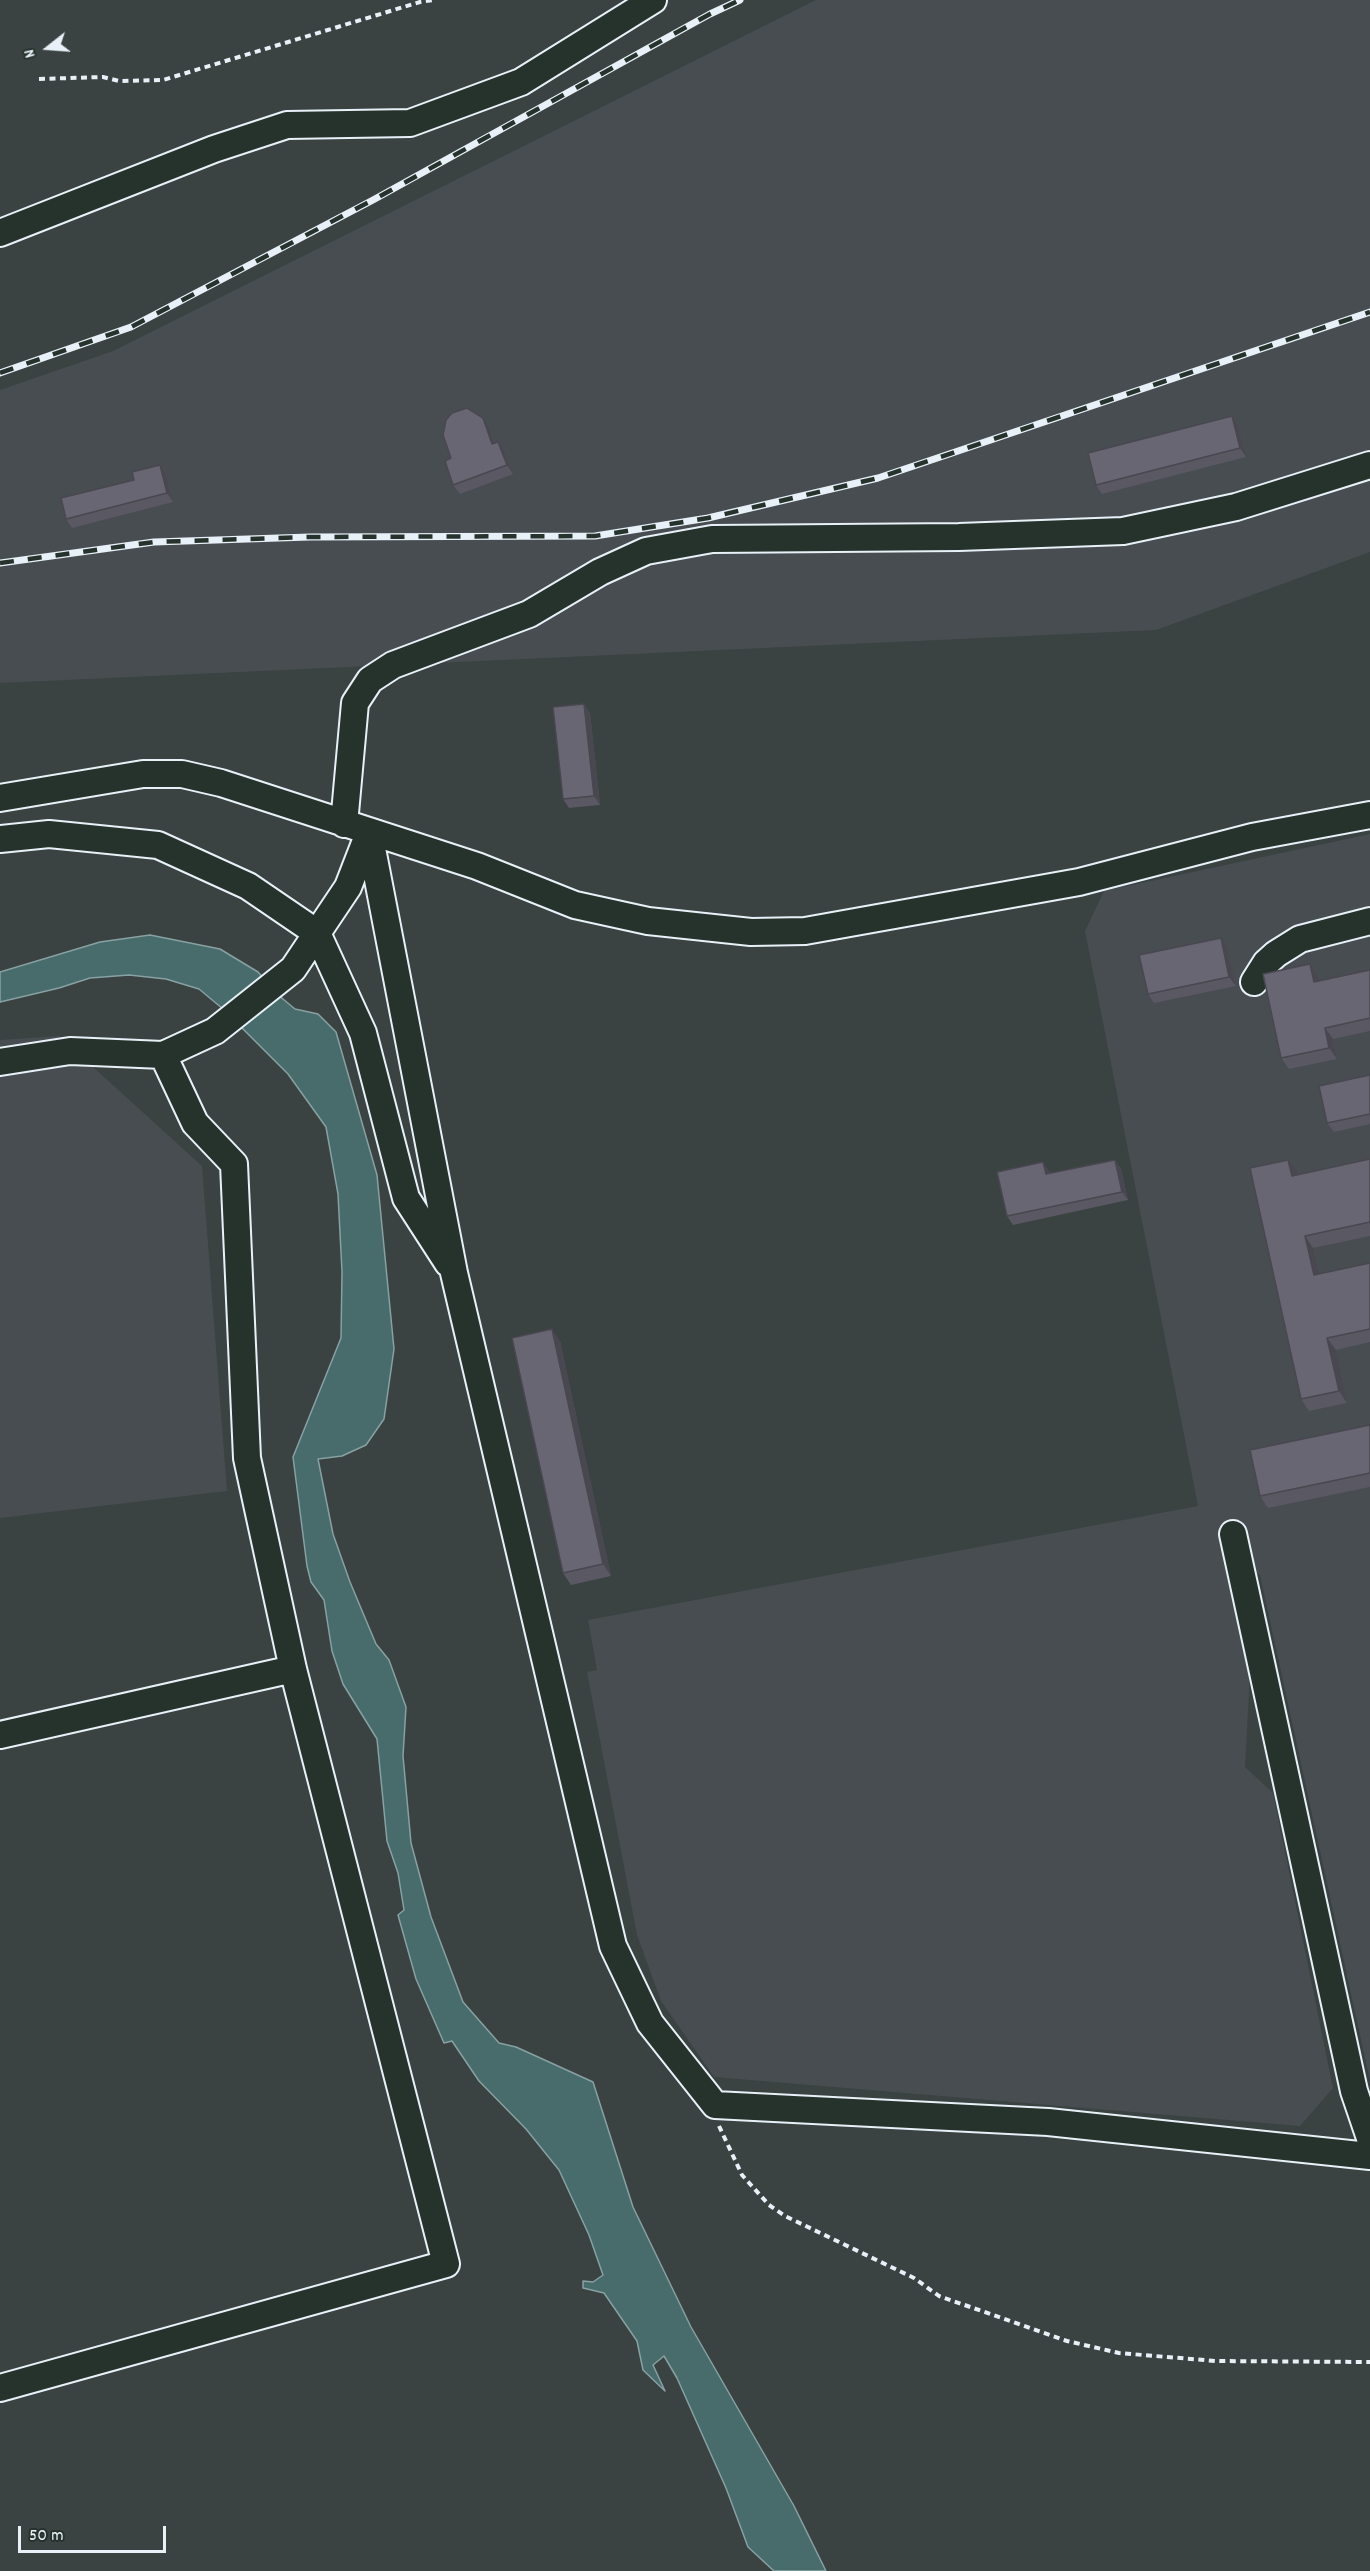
<!DOCTYPE html>
<html>
<head>
<meta charset="utf-8">
<style>
  body { margin:0 }
  #map { position:relative; width:1370px; height:2571px; overflow:hidden; background:#3a4242; font-family:Dekko,sans-serif }
  canvas { display:block }
  .north { position:absolute; left:18px; top:18px; width:60px; height:60px; -webkit-text-stroke:4px #26332d; paint-order:stroke; rotate:253deg; font-size:16px; font-weight:700; line-height:24px; text-align:center; color:#e8f1f8 }
  .north::after { content:''; display:block; margin:auto; width:21px; height:27px; background:#e8f1f8; clip-path:polygon(50% 0,100% 100%,50% 72%,0 100%) }
  .scale { position:absolute; left:18px; top:2526px; width:148px; height:27px; box-sizing:border-box; border:3px solid #e8f1f8; border-top:0; padding-left:8px; font-size:18px; line-height:21px; white-space:nowrap; color:#e8f1f8; -webkit-text-stroke:4px #26332d; paint-order:stroke }
</style>
</head>
<body>
<div id="map">
<canvas width="1370" height="2571"></canvas>
<div class="north">N</div>
<div class="scale">50 m</div>
</div>
<script>
const ctx = document.querySelector('canvas').getContext('2d');
ctx.lineJoin = 'round';
function paint(path, color) {
  ctx.fillStyle = color;
  ctx.fill(path, 'evenodd');
}
function shape(rows) {
  const path = new Path2D();
  for (const r of rows) {
    path.moveTo(r[0], r[1]);
    for (let i = 2; i < r.length; i += 2) path.lineTo(r[i], r[i + 1]);
  }
  return path;
}
function trace(path, color, width, dash) {
  ctx.strokeStyle = color;
  ctx.lineWidth = width;
  ctx.lineCap = dash ? 'butt' : 'round';
  ctx.setLineDash(dash || []);
  ctx.stroke(path);
}
paint(shape([
  [816,0,1370,0,1370,552,1156,630,0,683,0,390,113,351],
  [1370,834,1370,2081,1260,1575,1223,1560,1250,1674,1245,1767,1273,1793,1333,2088,1300,2126,714,2077,661,2001,637,1935,587,1672,597,1670,588,1620,1198,1506,1085,931,1104,891],
  [59,1036,202,1166,227,1491,0,1518,0,1040]
]), '#484d51');
const water = shape([
  [150,935,220,949,258,972,277,994,295,1009,318,1014,336,1032,377,1175,394,1349,384,1419,366,1445,342,1456,318,1459,333,1534,350,1582,376,1644,389,1660,406,1707,403,1756,411,1843,431,1917,463,2002,499,2043,516,2047,593,2082,633,2207,691,2327,794,2506,826,2571,774,2571,748,2547,726,2488,677,2378,664,2356,653,2365,665,2391,643,2370,637,2341,604,2293,583,2288,583,2281,593,2282,603,2275,589,2235,559,2170,526,2129,479,2081,452,2041,444,2043,416,1979,398,1915,404,1910,398,1873,387,1841,377,1739,343,1684,332,1651,324,1600,311,1582,307,1566,293,1457,341,1338,342,1272,338,1194,326,1127,288,1074,223,1009,199,989,166,979,129,975,90,978,59,988,0,1002,0,972,100,942,150,935]
]);
paint(water, '#486c6b');
trace(water, '#88a1a3', 1.5);
const minor = shape([
  [0,233,214,149,287,125,410,123,521,82,653,0],
  [0,798,143,774,182,774,221,783,477,866,575,905,648,921,751,932,805,931,1079,882,1252,837,1370,815],
  [344,824,355,703,370,680,393,665,529,614,600,572,646,551,712,539,959,537,1123,531,1236,507,1370,465],
  [369,833,454,1273,613,1946,650,2023,715,2105,1048,2122,1370,2156],
  [0,839,49,834,158,845,248,886,317,933,363,1033,406,1198,448,1263],
  [1254,982,1266,963,1276,954,1300,939,1370,921],
  [0,1062,70,1051,163,1055,215,1031,293,969,348,887,369,833],
  [1233,1534,1354,2091,1370,2138],
  [0,1735,293,1669],
  [0,2388,446,2264,293,1669,247,1458,234,1164,195,1123,163,1055]
]);
trace(minor, '#e8f1f8', 30);
trace(shape([
  [39,79,103,77,119,81,163,80,420,2,433,0],
  [719,2126,742,2175,769,2205,785,2216,914,2278,939,2296,1067,2341,1119,2353,1215,2361,1370,2362]
]), '#e8f1f8', 4, [6, 4.5]);
trace(minor, '#26332d', 26);
const rail = shape([
  [0,373,131,327,373,200,710,14,740,0],
  [0,563,154,542,310,537,595,536,708,518,878,478,1370,312]
]);
trace(rail, '#e8f1f8', 7);
trace(rail, '#26332d', 4.5, [14]);
paint(shape([
  [1232,416,1238,425,1246,457,1102,494,1096,485],
  [483,418,489,427,495,443,504,451,513,474,460,494,453,485],
  [166,474,173,502,72,528,66,519],
  [584,704,590,713,600,805,569,808,563,799],
  [1227,947,1236,986,1154,1003,1148,994],
  [1310,964,1318,976,1319,981,1370,970,1370,1031,1333,1039,1337,1059,1289,1069,1281,1058],
  [1370,1075,1370,1124,1334,1132,1327,1123],
  [1370,1159,1370,1236,1313,1248,1319,1274,1370,1263,1370,1342,1336,1350,1347,1403,1309,1411,1301,1399,1297,1172,1297,1175],
  [1115,1160,1121,1169,1128,1200,1013,1225,1007,1216,1049,1171,1050,1174],
  [560,1341,611,1576,571,1585,563,1573],
  [1370,1425,1370,1487,1268,1508,1260,1496]
]), '#595863');
paint(shape([
  [1232,416,1238,425,1246,457,1240,448],
  [483,418,489,427,498,453,492,444],
  [498,442,504,451,513,474,507,465],
  [160,465,166,474,173,502,167,493],
  [584,704,590,713,600,805,594,796],
  [1221,938,1227,947,1236,986,1229,977],
  [1310,964,1318,976,1322,993,1314,982],
  [1325,1028,1333,1039,1337,1059,1329,1048],
  [1115,1160,1121,1169,1128,1200,1122,1192],
  [1288,1160,1297,1172,1300,1188,1292,1176],
  [1043,1162,1049,1171,1052,1183,1046,1174],
  [1305,1236,1313,1248,1322,1287,1314,1275],
  [552,1329,560,1341,611,1576,603,1564],
  [1327,1338,1336,1350,1347,1403,1339,1391]
]), '#494750');
const building = shape([
  [467,408,483,418,492,444,498,442,507,465,453,485,445,461,451,458,443,435,446,420,452,413,467,408],
  [1232,416,1240,448,1096,485,1088,453,1232,416],
  [160,465,167,493,66,519,61,498,134,480,132,472,160,465],
  [584,704,594,796,563,799,553,707,584,704],
  [1221,938,1229,977,1148,994,1139,955,1221,938],
  [1310,964,1314,982,1370,970,1370,1018,1325,1028,1329,1048,1281,1058,1263,974,1310,964],
  [1370,1075,1370,1114,1327,1123,1319,1086,1370,1075],
  [1370,1159,1370,1222,1305,1236,1314,1275,1370,1263,1370,1329,1327,1338,1339,1391,1301,1399,1250,1168,1288,1160,1292,1176,1370,1159],
  [1115,1160,1122,1192,1007,1216,997,1172,1043,1162,1046,1174,1115,1160],
  [552,1329,603,1564,563,1573,512,1338,552,1329],
  [1370,1425,1370,1473,1260,1496,1250,1450,1370,1425]
]);
paint(building, '#686673');
trace(building, '#494750', 1.5);
</script>
</body>
</html>
